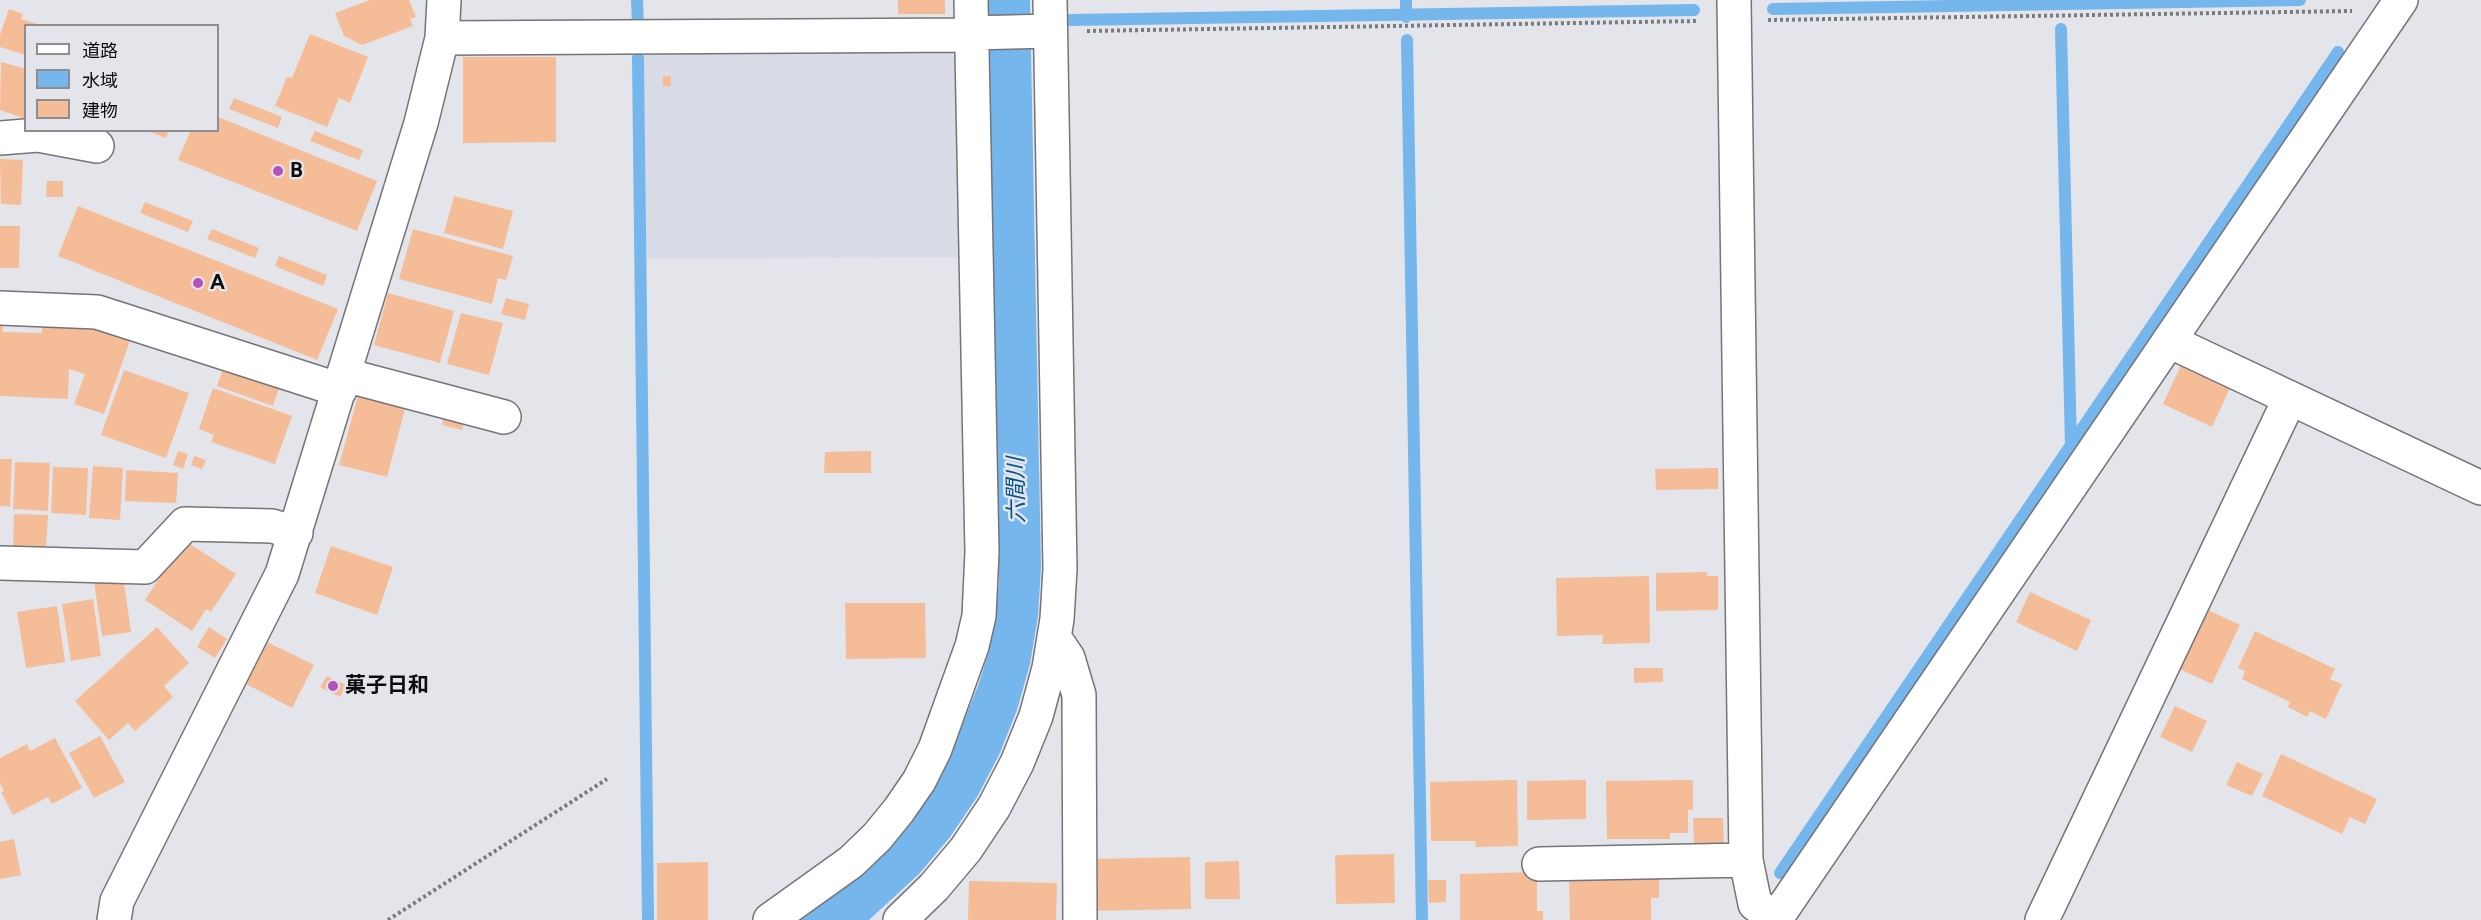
<!DOCTYPE html>
<html>
<head>
<meta charset="utf-8">
<style>
  body { margin:0 }
  #map { position:relative; width:2481px; height:920px; overflow:hidden; background:#e4e5ea; font-family:Figtree,"Noto Sans JP",sans-serif }
  canvas { display:block }
  .legend { position:absolute; left:24px; top:24px; width:195px; height:108px; box-sizing:border-box; background:#e4e5ea; border:2px solid #8e8e92; margin:0; padding:8px 10px; list-style:none; font-size:18px; color:#0c0c0e }
  .legend li { display:flex; align-items:center; gap:12px; height:30px }
  .legend b { width:30px; border:2px solid #8e8e92 }
</style>
</head>
<body>
<div id="map">
<canvas width="2481" height="920"></canvas>
<ul class="legend">
<li><b style="height:8px;background:#fff"></b>道路</li>
<li><b style="height:16px;background:#75b6ec"></b>水域</li>
<li><b style="height:16px;background:#f5bc98"></b>建物</li>
</ul>
</div>
<script>
const ctx = document.querySelector('canvas').getContext('2d');
ctx.lineJoin = 'round';
function paint(path, color) {
  ctx.fillStyle = color;
  ctx.fill(path, 'evenodd');
}
function shape(rows) {
  const path = new Path2D();
  for (const r of rows) {
    path.moveTo(r[0], r[1]);
    for (let i = 2; i < r.length; i += 2) path.lineTo(r[i], r[i + 1]);
  }
  return path;
}
function trace(path, color, width, dash) {
  ctx.strokeStyle = color;
  ctx.lineWidth = width;
  ctx.lineCap = dash ? 'butt' : 'round';
  ctx.setLineDash(dash || []);
  ctx.stroke(path);
}
function write(font, color, halo, rows, align = 'center') {
  ctx.font = font + ' Figtree,"Noto Sans JP",sans-serif';
  ctx.lineWidth = 5;
  ctx.setLineDash([]);
  ctx.textBaseline = 'middle';
  ctx.strokeStyle = halo;
  ctx.fillStyle = color;
  for (const [text, x, y, turn = 0] of rows) {
    ctx.save();
    ctx.translate(x, y);
    ctx.rotate((+turn || 0) * Math.PI / 180);
    ctx.textAlign = isNaN(turn) ? turn : align;
    if (halo) ctx.strokeText(text, 0, 0);
    ctx.fillText(text, 0, 0);
    ctx.restore();
  }
}
paint(shape([
  [950,53,958,61,962,257,646,259,644,54]
]), '#d9dbe7');
paint(shape([
  [988,0,1030,0,1041,568,1038,616,1030,664,1017,710,999,755,977,797,950,837,919,874,869,920,799,920,862,874,889,848,913,820,934,789,950,756,979,683,989,651,999,584]
]), '#75b6ec');
trace(shape([
  [637,0,638,26],
  [1406,0,1406,17],
  [1773,9,2300,0],
  [1070,20,1694,10],
  [2061,29,2071,445],
  [1407,40,1422,920],
  [638,58,648,920],
  [1780,873,2338,52]
]), '#75b6ec', 12);
paint(shape([
  [370,0,409,0,416,17,410,19,413,26,362,45,344,36,335,13],
  [898,0,945,0,945,14,898,14],
  [9,9,23,14,21,19,41,25,26,26,26,55,0,47,0,35],
  [310,34,368,57,350,103,339,98,327,127,275,106,287,77,292,78],
  [463,57,556,57,556,142,463,143],
  [1,62,26,69,26,119,0,110],
  [663,76,671,76,671,86,663,86],
  [234,98,282,117,278,128,229,109],
  [218,117,377,181,357,231,178,160,191,130,218,130],
  [145,130,169,130,166,138],
  [315,131,363,150,359,160,310,141],
  [0,159,23,160,21,205,1,204],
  [47,181,63,181,63,197,46,197],
  [454,196,513,211,503,249,444,233],
  [145,202,193,221,188,232,140,213],
  [78,206,338,309,317,360,58,256],
  [0,226,20,226,19,268,0,268],
  [212,229,259,248,255,258,207,239],
  [413,229,513,256,506,280,498,278,492,304,399,279],
  [279,256,327,275,323,286,275,266],
  [388,293,454,311,440,363,374,345],
  [506,298,529,304,525,320,501,314],
  [461,313,503,323,489,375,447,364],
  [42,325,101,327,131,338,104,414,74,404,85,374,69,369,68,399,0,396,0,326,3,326,3,332,42,333],
  [225,363,281,382,273,406,217,386],
  [2181,365,2230,388,2212,427,2163,404],
  [124,370,189,393,166,458,101,435],
  [213,388,292,416,275,464,211,442,214,435,199,429],
  [359,392,406,405,387,477,339,465],
  [444,414,465,419,462,430,442,425],
  [178,451,188,454,183,469,173,465],
  [871,451,871,473,824,473,825,452],
  [194,456,206,460,202,469,191,465],
  [0,459,12,459,10,507,0,506],
  [15,462,50,463,48,511,13,509],
  [93,466,123,468,120,520,89,518],
  [53,467,88,468,86,515,51,513],
  [1718,468,1718,489,1656,490,1655,469],
  [126,470,178,473,176,503,125,501],
  [14,514,48,515,46,547,13,546],
  [184,540,236,574,211,612,206,609,192,631,145,600],
  [331,546,393,567,377,615,315,593],
  [1707,572,1707,576,1718,576,1718,610,1656,611,1656,573],
  [1649,576,1650,643,1602,644,1603,635,1557,636,1556,578],
  [123,577,131,632,102,636,94,582],
  [2030,592,2091,620,2077,651,2016,622],
  [93,599,101,656,71,661,62,604],
  [845,603,925,603,926,658,846,659],
  [57,606,65,662,26,668,17,612],
  [2208,610,2240,625,2212,684,2180,669],
  [157,627,189,663,164,686,173,697,135,731,128,723,109,740,75,701],
  [209,627,227,639,215,658,197,647],
  [2255,631,2335,669,2330,679,2342,684,2326,719,2310,711,2307,717,2288,707,2290,702,2242,679,2245,671,2238,668],
  [267,642,314,665,292,708,246,684],
  [1634,668,1663,668,1663,682,1634,683],
  [327,676,346,685,340,697,320,687],
  [2175,706,2207,721,2192,752,2160,737],
  [100,736,125,782,94,798,69,753],
  [55,738,82,788,52,804,48,797,13,815,1,792,4,791,0,783,0,758,27,744,30,751],
  [2281,754,2377,799,2365,824,2350,817,2342,834,2262,796],
  [2237,762,2263,774,2252,796,2226,785],
  [1517,780,1518,846,1476,847,1475,841,1431,841,1430,782],
  [1586,780,1586,819,1527,820,1527,781],
  [1693,780,1693,810,1688,810,1688,833,1670,833,1670,839,1607,839,1606,781],
  [1693,818,1723,818,1724,847,1694,847],
  [14,839,21,875,0,879,0,842],
  [1394,854,1395,903,1336,904,1335,855],
  [1190,857,1191,909,1089,911,1088,859],
  [1239,861,1240,899,1205,899,1205,862],
  [708,862,708,920,657,920,657,863],
  [1537,872,1537,911,1543,911,1543,920,1460,920,1460,874],
  [1659,872,1659,898,1651,898,1651,920,1570,920,1569,873],
  [1428,880,1446,880,1446,902,1429,903],
  [969,881,1057,883,1056,920,968,920]
]), '#f5bc98');
const street = shape([
  [1734,0,1746,860,1755,904,1776,919],
  [972,33,1050,31],
  [442,38,972,35],
  [0,138,38,135,97,146],
  [0,308,97,312,340,390],
  [2169,341,2481,488],
  [345,375,504,417],
  [0,563,145,567,185,524,272,526,296,533],
  [1054,637,1068,658,1079,695,1080,920],
  [1539,864,1746,860],
  [114,920,117,901,282,574,421,123,442,38,444,0],
  [770,920,851,862,877,837,899,810,919,781,935,749,972,646,979,616,982,552,971,0],
  [900,920,934,887,966,849,994,807,1017,763,1036,716,1049,668,1057,619,1060,569,1050,0],
  [2042,920,2290,398]
]);
const secondary = shape([
  [1775,920,2401,0]
]);
trace(street, '#747479', 36);
trace(secondary, '#747479', 36);
trace(shape([
  [1768,20,2352,11],
  [1087,31,1698,21],
  [388,920,607,779]
]), '#7a7b7e', 4, [3, 3]);
trace(street, '#fff', 33);
trace(secondary, '#fff', 33);
for (const [x, y, r, color] of [
  [278,171,6,"#b252bb"],
  [198,283,6,"#b252bb"],
  [333,686,6,"#b252bb"]
]) {
  const dot = new Path2D();
  dot.arc(x, y, r, 0, 2 * Math.PI);
  ctx.fillStyle = color;
  ctx.fill(dot);
  trace(dot, '#e4e5ea', 2);
}
write('bold 21px', '#0c0c0e', '#e4e5ea', [
  ["B",290,171],
  ["A",210,283],
  ["菓子日和",345,686]
], 'left');
write('italic 22px', '#035486', '#e4e5ea', [
  ["六間川",1017,490,-91]
]);
</script>
</body>
</html>
